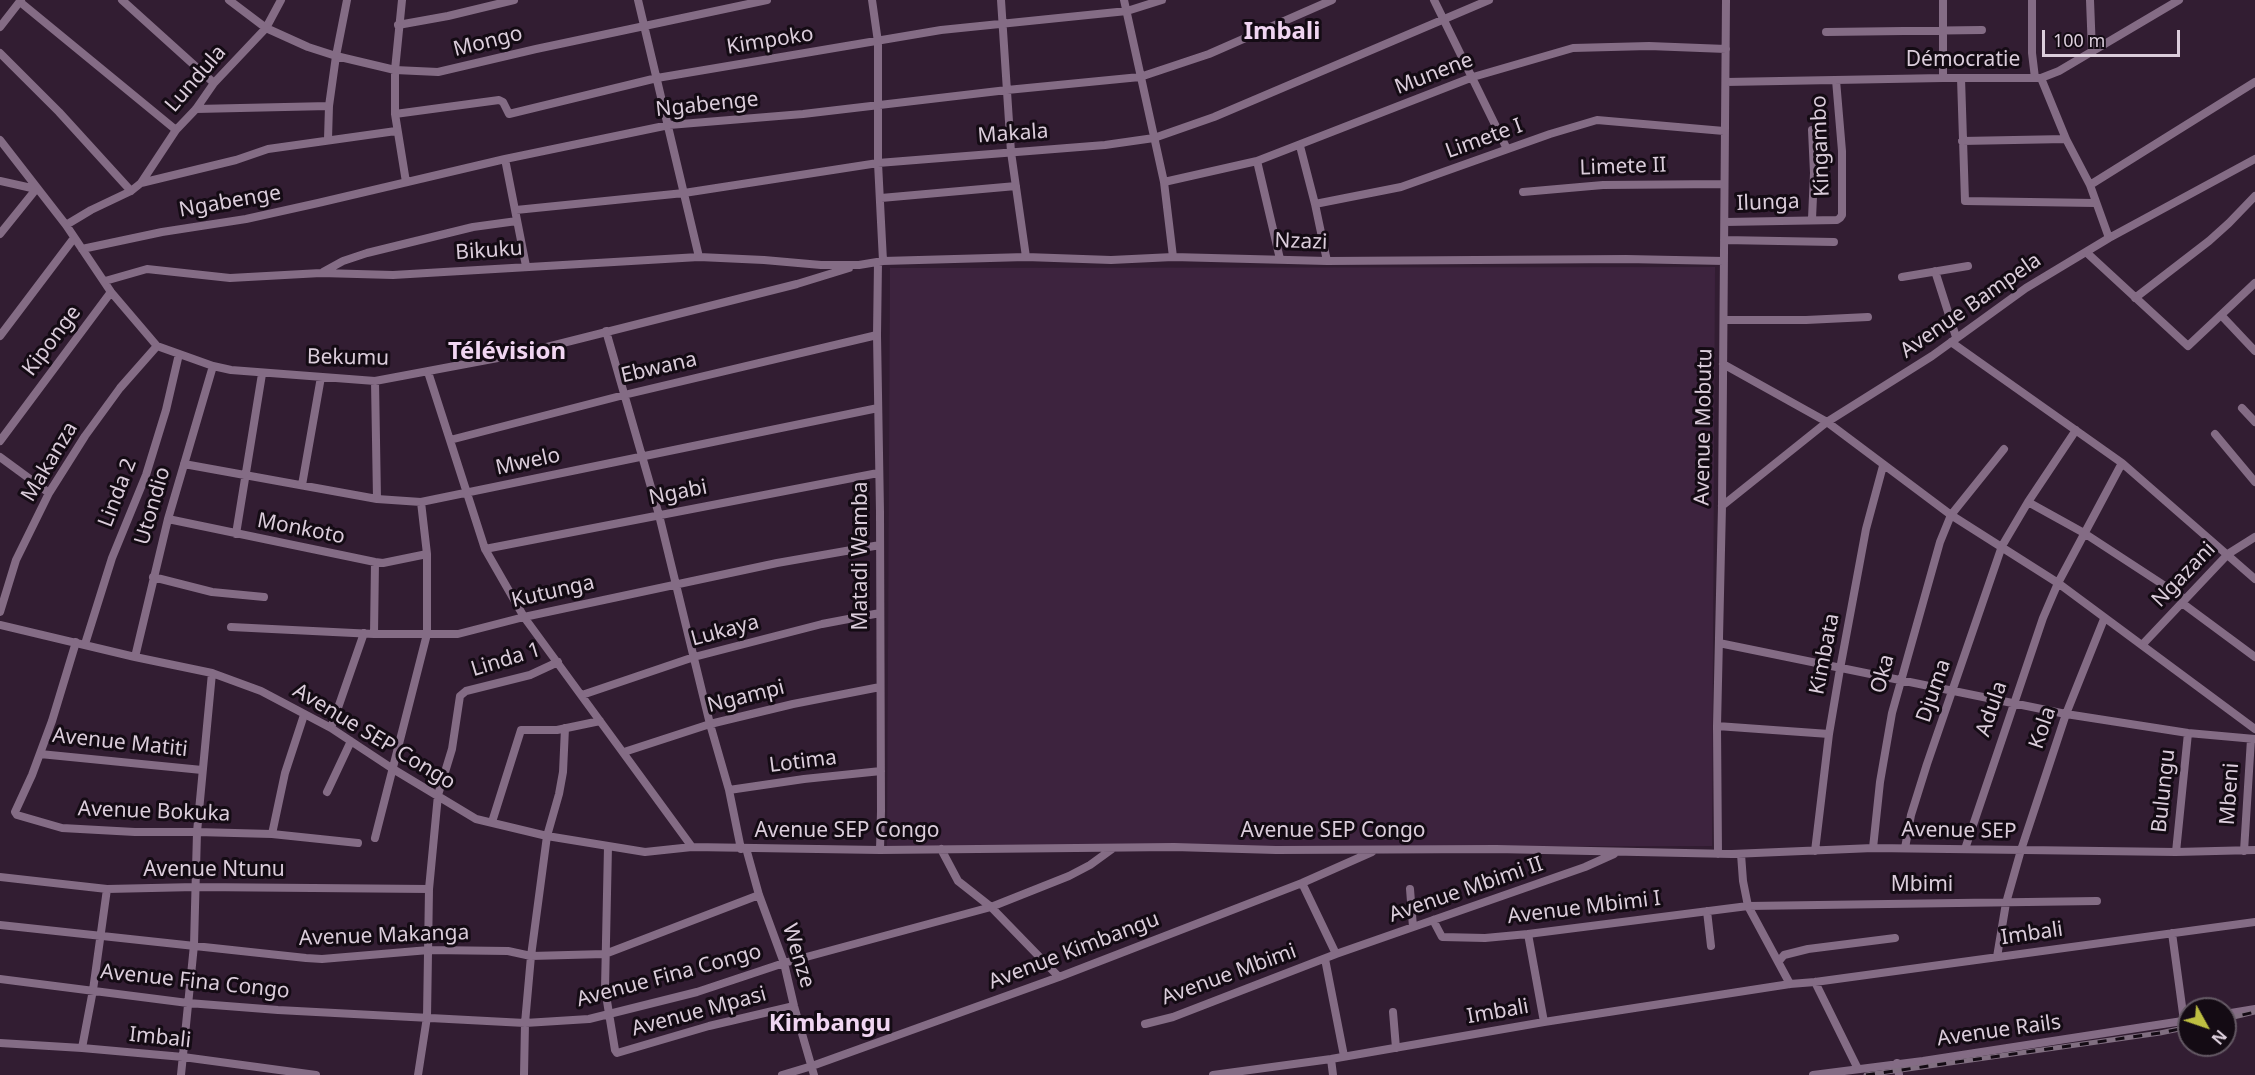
<!DOCTYPE html>
<html>
<head>
<meta charset="utf-8">
<style>
  body { margin:0 }
  #map { position:relative; width:2255px; height:1075px; overflow:hidden; background:#321d32; font-family:"Noto Sans",sans-serif }
  canvas { display:block }
  .north { position:absolute; left:2177px; top:997px; width:60px; height:60px; box-sizing:border-box; background:#140b14; border:2px solid #645964; border-radius:50%; rotate:130deg; font-size:16px; font-weight:700; line-height:24px; text-align:center; color:#dbcddb }
  .north::after { content:''; display:block; margin:auto; width:21px; height:27px; background:#bebf42; clip-path:polygon(50% 0,100% 100%,50% 72%,0 100%) }
  .scale { position:absolute; left:2042px; top:30px; width:138px; height:27px; box-sizing:border-box; border:3px solid #dbcddb; border-top:0; padding-left:8px; font-size:18px; line-height:21px; white-space:nowrap; color:#dbcddb; -webkit-text-stroke:4px #140b14; paint-order:stroke }
</style>
</head>
<body>
<div id="map">
<canvas width="2255" height="1075"></canvas>
<div class="north">N</div>
<div class="scale">100 m</div>
</div>
<script>
const ctx = document.querySelector('canvas').getContext('2d');
ctx.lineJoin = 'round';
function paint(path, color) {
  ctx.fillStyle = color;
  ctx.fill(path, 'evenodd');
}
function shape(rows) {
  const path = new Path2D();
  for (const r of rows) {
    path.moveTo(r[0], r[1]);
    for (let i = 2; i < r.length; i += 2) path.lineTo(r[i], r[i + 1]);
  }
  return path;
}
function trace(path, color, width, dash) {
  ctx.strokeStyle = color;
  ctx.lineWidth = width;
  ctx.lineCap = dash ? 'butt' : 'round';
  ctx.setLineDash(dash || []);
  ctx.stroke(path);
}
function write(font, color, halo, rows, align = 'center') {
  ctx.font = font + ' "Noto Sans",sans-serif';
  ctx.lineWidth = 6;
  ctx.setLineDash([]);
  ctx.textBaseline = 'middle';
  ctx.strokeStyle = halo;
  ctx.fillStyle = color;
  for (const [text, x, y, turn = 0] of rows) {
    ctx.save();
    ctx.translate(x, y);
    ctx.rotate((+turn || 0) * Math.PI / 180);
    ctx.textAlign = isNaN(turn) ? turn : align;
    if (halo) ctx.strokeText(text, 0, 0);
    ctx.fillText(text, 0, 0);
    ctx.restore();
  }
}
paint(shape([
  [1715,267,1712,846,887,847,890,268]
]), '#3d233e');
trace(shape([
  [122,0,214,83],
  [229,0,266,28,308,47,336,56,395,70,438,72,536,49,767,0],
  [402,0,395,70,395,114,406,182],
  [638,0,699,257],
  [872,0,878,42,878,163,883,261],
  [1001,0,1011,152,1026,257],
  [1124,0,1164,182,1173,257],
  [1434,0,1507,149],
  [1943,0,1943,78],
  [2032,0,2032,53,2035,78],
  [2090,0,2092,51],
  [20,2,176,130],
  [398,25,448,16,514,0],
  [0,27,21,0],
  [1826,32,1982,30],
  [0,53,59,112,131,191],
  [1961,78,1965,201,2095,203],
  [2041,78,2066,139,2090,185,2109,238],
  [1726,82,1943,78,2041,78,2059,71,2179,0],
  [196,109,329,106],
  [395,114,499,100,503,102,509,114,657,78,941,30,1127,11,1162,0],
  [1812,130,1814,173,1812,219],
  [328,139,329,106,336,56,347,0],
  [0,140,66,225,111,292,157,346,213,366,231,370,375,381,519,354,797,284,849,268],
  [1962,141,2066,139],
  [1300,146,1315,204],
  [505,159,526,266],
  [1257,161,1280,259],
  [0,181,36,189],
  [1164,182,1257,161,1473,77,1573,48,1649,46,1726,49],
  [141,183,176,130,196,109,214,83,266,28,281,0],
  [2090,185,2255,82],
  [1523,192,1603,185,1724,184],
  [881,198,1016,186],
  [516,210,684,193,878,163,1105,145,1154,138,1214,117,1489,0],
  [1725,222,1837,220,1840,218,1842,215,1842,151,1836,80],
  [66,225,91,210,131,191,141,183,236,160,268,149,396,131],
  [0,234,37,188],
  [1724,240,1834,242],
  [82,249,162,232,246,219,318,203,505,159,669,125,803,114,1007,90,1140,77,1209,54,1332,0],
  [2086,252,2188,346,2255,283],
  [1327,261,1315,204,1401,187,1550,134,1597,120,1724,131],
  [878,262,877,335,880,512,881,811,880,850],
  [1935,271,1956,337],
  [323,272,343,261,367,253,473,227,517,221],
  [1902,277,1968,266],
  [105,281,147,269,230,278,321,273,393,275,699,257,764,260,821,265,859,265,883,261,1026,257,1111,260,1173,257,1327,261,1626,259,1724,261],
  [2135,298,2209,241,2229,223,2255,196],
  [2221,315,2255,351],
  [1724,320,1806,320,1868,317],
  [606,331,659,515,710,724,729,790,741,849],
  [0,336,74,238],
  [1951,342,2122,463,2255,579],
  [1723,364,1827,422,1951,515,2058,583,2255,729],
  [428,372,485,549,524,617,692,847],
  [375,381,377,499],
  [2242,408,2255,422],
  [2215,434,2255,482],
  [450,440,624,395,877,335],
  [0,441,111,292],
  [0,457,49,493],
  [184,464,377,499,421,502,878,408],
  [302,485,321,377],
  [2028,502,2084,533,2185,599],
  [1722,506,1827,422,1932,356,2026,288,2109,238,2255,159],
  [168,519,375,562,383,563,427,554],
  [236,534,262,374],
  [485,549,878,473],
  [153,577,212,592,264,597],
  [2182,603,2255,657],
  [0,612,16,560,49,493,85,436,120,388,157,346],
  [0,625,135,657,212,673,261,691,331,728,393,769,476,819,547,836,645,852,692,847,880,850,1174,847,1276,850,1496,849,1732,854,1873,848,2176,852,2255,850],
  [231,627,374,634,458,634,524,617,777,563,880,545],
  [374,634,375,562],
  [76,642,52,721,32,775,15,812,17,815,62,828,135,832,197,832,272,834,358,843],
  [1719,643,2066,714,2188,733,2255,739],
  [85,644,112,558,146,475,166,410,179,354],
  [2143,644,2228,554,2255,537],
  [135,657,168,519,213,366],
  [582,695,694,657,822,624,880,613],
  [1717,726,1829,734],
  [331,728,364,633],
  [624,752,710,724,793,704,880,687],
  [40,754,202,770],
  [729,790,804,779,881,771],
  [327,792,351,741],
  [492,822,521,730,557,730,600,721],
  [272,834,285,773,304,715],
  [375,838,427,634,427,554,421,502],
  [608,846,605,989,615,1050,617,1053,709,1026,794,1006],
  [746,848,759,895,784,963,794,1006,814,1075],
  [1873,848,1880,782,1892,713,1940,542,1951,515,2004,449],
  [1905,848,1911,815,1927,764,2002,546,2028,502,2076,430],
  [941,849,958,881,991,907,1059,977],
  [1965,849,2043,618,2058,583,2122,463],
  [1815,851,1829,734,1840,669,1866,529,1883,466],
  [2244,851,2251,739],
  [2176,852,2188,733],
  [1718,854,1717,726,1722,506,1726,0],
  [1741,854,1743,881,1748,906,1790,984],
  [0,877,107,889,196,887,429,889],
  [1302,883,1336,954],
  [1410,889,1413,927],
  [1707,911,1711,946],
  [1433,920,1442,937,1485,938,1528,934,1748,906,2097,901],
  [0,925,306,958,322,959,429,950,508,951,531,956,605,954,759,895],
  [2172,933,2184,1021],
  [1528,934,1544,1022],
  [1997,957,2006,903,2021,850,2066,714,2104,619],
  [1325,959,1344,1056],
  [1779,961,1784,955,1808,949,1895,938],
  [0,979,188,1003,278,1010,525,1023,589,1019,697,992,784,963,991,907,1069,876,1090,865,1112,849],
  [1815,982,1858,1069],
  [1393,1012,1396,1048],
  [2225,1014,2255,1009],
  [1145,1024,1173,1017,1336,954,1585,867,1614,854],
  [0,1043,82,1048,183,1057,316,1075],
  [82,1048,93,990,107,889],
  [1331,1059,1333,1075],
  [1897,1063,1899,1075],
  [181,1075,194,945,197,832,212,673],
  [418,1075,427,1017,429,889,438,795,452,749,460,696,466,691,530,675,558,662],
  [524,1075,525,1023,531,956,547,836,559,794,563,772,565,728],
  [782,1075,812,1066,1059,977,1302,883,1372,852],
  [1213,1075,1331,1059,1544,1022,1790,984,1815,982,2255,922],
  [1813,1075,1923,1061,2189,1020]
]), '#846c85', 8);
const rail = shape([
  [2225,1019,2255,1012],
  [1866,1075,2160,1033,2189,1027]
]);
trace(rail, '#816f81', 5);
trace(rail, '#140b14', 3, [9]);
write('21px', '#dbcddb', '#140b14', [
  ["Kimpoko",770,41,-9],
  ["Mongo",488,42,-14],
  ["Démocratie",1963,60],
  ["Munene",1434,74,-21],
  ["Lundula",196,79,-49],
  ["Ngabenge",707,105,-6],
  ["Makala",1013,134,-4],
  ["Limete I",1484,139,-20],
  ["Kingambo",1821,146,-92],
  ["Limete II",1623,167,-2],
  ["Ngabenge",230,202,-10],
  ["Ilunga",1768,203,-2],
  ["Nzazi",1301,242,2],
  ["Bikuku",489,251,-4],
  ["Avenue Bampela",1971,306,-35],
  ["Kiponge",52,341,-53],
  ["Bekumu",348,358,1],
  ["Ebwana",659,368,-13],
  ["Avenue Mobutu",1704,427,-89],
  ["Makanza",50,462,-59],
  ["Mwelo",528,462,-12],
  ["Linda 2",118,493,-69],
  ["Ngabi",678,493,-11],
  ["Utondio",153,506,-74],
  ["Monkoto",301,529,11],
  ["Matadi Wamba",861,556,-90],
  ["Ngazani",2184,575,-46],
  ["Kutunga",553,592,-13],
  ["Lukaya",725,631,-15],
  ["Kimbata",1825,654,-79],
  ["Linda 1",506,660,-17],
  ["Oka",1883,674,-75],
  ["Djuma",1934,691,-71],
  ["Ngampi",746,697,-14],
  ["Adula",1992,709,-71],
  ["Kola",2043,728,-71],
  ["Avenue SEP Congo",374,737,31],
  ["Avenue Matiti",120,743,6],
  ["Lotima",803,762,-7],
  ["Bulungu",2164,791,-84],
  ["Mbeni",2230,794,-86],
  ["Avenue Bokuka",154,812,2],
  ["Avenue SEP Congo",847,831],
  ["Avenue SEP Congo",1333,831],
  ["Avenue SEP",1959,831,1],
  ["Avenue Ntunu",214,870],
  ["Mbimi",1922,885],
  ["Avenue Mbimi II",1466,890,-19],
  ["Avenue Mbimi I",1584,908,-7],
  ["Imbali",2032,934,-8],
  ["Avenue Makanga",384,936,-2],
  ["Avenue Kimbangu",1074,951,-21],
  ["Wenze",798,956,73],
  ["Avenue Mbimi",1229,975,-20],
  ["Avenue Fina Congo",669,976,-15],
  ["Avenue Fina Congo",195,982,6],
  ["Avenue Mpasi",699,1012,-15],
  ["Imbali",1498,1012,-10],
  ["Avenue Rails",1999,1031,-8],
  ["Imbali",160,1038,6]
]);
write('bold 24px', '#f1d6f2', '#140b14', [
  ["Imbali",1282,32],
  ["Télévision",507,352],
  ["Kimbangu",830,1024]
]);
</script>
</body>
</html>
